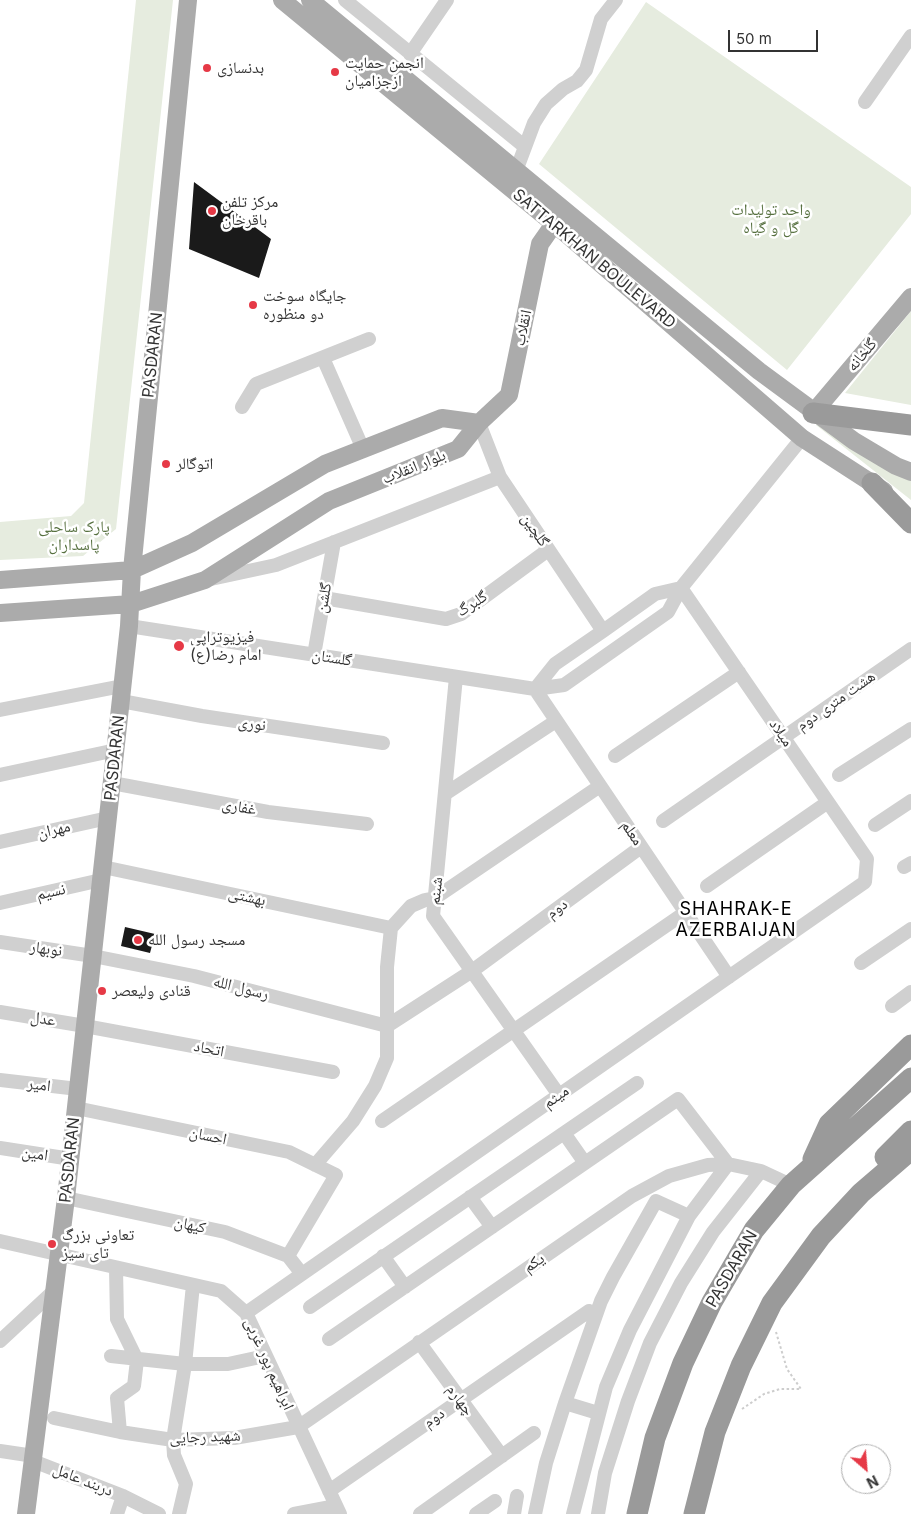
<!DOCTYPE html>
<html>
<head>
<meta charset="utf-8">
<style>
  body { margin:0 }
  #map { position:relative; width:911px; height:1514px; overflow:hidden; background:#fff; font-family:Inter,sans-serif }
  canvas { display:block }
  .north { position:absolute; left:841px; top:1444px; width:50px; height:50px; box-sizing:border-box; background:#fff; border:1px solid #adadad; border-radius:50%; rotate:153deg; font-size:14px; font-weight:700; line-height:20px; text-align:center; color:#333 }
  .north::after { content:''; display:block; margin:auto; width:18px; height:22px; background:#e63946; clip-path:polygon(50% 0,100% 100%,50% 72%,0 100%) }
  .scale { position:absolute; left:728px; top:30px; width:90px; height:22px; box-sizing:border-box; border:2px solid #333; border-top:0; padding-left:6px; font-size:15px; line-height:18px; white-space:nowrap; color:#333; -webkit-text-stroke:4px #fff; paint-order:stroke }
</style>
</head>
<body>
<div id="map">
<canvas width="911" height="1514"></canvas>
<div class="north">N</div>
<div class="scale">50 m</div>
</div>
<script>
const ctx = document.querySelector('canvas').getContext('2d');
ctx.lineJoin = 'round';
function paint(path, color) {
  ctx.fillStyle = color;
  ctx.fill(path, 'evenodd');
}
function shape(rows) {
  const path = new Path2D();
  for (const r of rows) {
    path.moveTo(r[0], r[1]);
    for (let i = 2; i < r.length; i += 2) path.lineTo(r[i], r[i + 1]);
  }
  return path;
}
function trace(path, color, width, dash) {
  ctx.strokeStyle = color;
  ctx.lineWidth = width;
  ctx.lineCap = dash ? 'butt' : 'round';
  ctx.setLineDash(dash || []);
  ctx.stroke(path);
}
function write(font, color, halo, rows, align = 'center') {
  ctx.font = font + ' Inter,"Noto Naskh Arabic",sans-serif';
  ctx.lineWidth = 5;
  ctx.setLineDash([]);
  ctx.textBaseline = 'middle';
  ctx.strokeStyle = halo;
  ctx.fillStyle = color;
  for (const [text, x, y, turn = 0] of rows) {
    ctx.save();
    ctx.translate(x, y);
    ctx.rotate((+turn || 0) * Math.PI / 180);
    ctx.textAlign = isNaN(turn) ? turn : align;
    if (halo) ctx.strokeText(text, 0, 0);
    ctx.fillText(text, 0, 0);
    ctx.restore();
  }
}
paint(shape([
  [136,0,173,0,116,529,83,556,0,560,0,522,71,516,84,503],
  [646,2,911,187,911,214,787,370,539,164],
  [911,311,911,405,845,393],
  [821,420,911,464,911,500,816,425]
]), '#e6ecdf');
paint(shape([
  [194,182,271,239,259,278,189,249],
  [125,927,155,934,150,953,121,946]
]), '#1a1a1a');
trace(shape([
  [742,1409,764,1394,780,1389,801,1389,787,1369,776,1332]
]), '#cdcdcd', 2, [2.5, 2.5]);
trace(shape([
  [345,0,524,146],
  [410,54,447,0],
  [865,102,911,36],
  [516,171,534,123,546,104,563,89,577,81,586,70,601,19,616,0],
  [323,358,363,449],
  [242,407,256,384,369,339],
  [479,423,500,477,603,631],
  [211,579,276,565,500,477],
  [324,598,446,619,461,614,548,550],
  [129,626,535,689,564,685,668,612,681,588,802,438],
  [314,655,334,542],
  [456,677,433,916,559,1095],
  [535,689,729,977],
  [535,689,555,664,603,631,655,594,681,588],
  [121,701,202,716,383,743],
  [0,710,122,686],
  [615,756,739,672],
  [0,775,116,750],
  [839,775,911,729],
  [112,783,268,812,367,824],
  [445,794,556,721],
  [663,821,911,649],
  [875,825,911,801],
  [0,842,108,818],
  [103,867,391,928],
  [904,867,911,863],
  [707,886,828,802],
  [0,903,101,880],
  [0,942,93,956,194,976,387,1026],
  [861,963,911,929],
  [892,1006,911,992],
  [0,1012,85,1026,333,1072],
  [387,1026,472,971,641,847],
  [0,1080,78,1089],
  [76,1108,289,1152,336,1175,288,1256],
  [382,1121,686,912],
  [564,1133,585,1163],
  [0,1148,71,1159],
  [315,1165,353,1121,375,1086,387,1058,387,967,391,928,411,906,425,900,435,898,600,786],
  [470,1197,492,1227],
  [66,1198,225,1232,288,1256,302,1274],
  [0,1241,221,1291,246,1313,340,1514],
  [383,1256,405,1287],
  [116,1268,117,1319,137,1360,134,1386,117,1398,120,1432],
  [310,1307,637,1083],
  [246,1313,865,882,867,859,681,588],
  [329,1339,678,1099,728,1164,689,1216,630,1330,606,1387,573,1514],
  [0,1341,55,1290],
  [419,1342,502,1456],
  [111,1356,185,1364,228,1364,265,1356],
  [565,1403,598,1413],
  [54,1418,120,1432,173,1440,234,1438,298,1427,632,1196,669,1176,708,1165,728,1164,761,1171,791,1185],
  [0,1451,34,1456],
  [33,1461,123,1496,159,1514],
  [329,1491,589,1311],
  [117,1514,123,1496],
  [179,1514,186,1484,174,1455,173,1440,185,1364,193,1285],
  [294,1514,336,1506],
  [420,1514,534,1433],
  [476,1514,495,1501],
  [514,1514,517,1496],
  [535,1514,546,1463,565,1403,601,1301,613,1277,656,1201,689,1216],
  [598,1514,605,1473,628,1401,650,1343,681,1283,713,1232,761,1171]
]), '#d0d0d0', 14);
trace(shape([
  [282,0,564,232,802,438,884,491],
  [310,0,759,371,854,441,896,466,911,472],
  [813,413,911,297],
  [0,580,132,570,192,543,325,464,442,418,479,423],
  [0,613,131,604,205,580,329,501,458,449,479,423,509,395,540,244,554,224],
  [26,1514,66,1198,129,626,132,570,188,0]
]), '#ababab', 18);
trace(shape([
  [813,413,911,425],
  [872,483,911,523],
  [885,1157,911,1131],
  [813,1159,829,1124,911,1045],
  [637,1514,655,1438,683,1363,712,1302,754,1230,791,1185,911,1078],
  [694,1514,715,1432,741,1366,772,1303,821,1236,861,1193,911,1150]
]), '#9a9a9a', 21);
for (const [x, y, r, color] of [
  [207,68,5,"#e63946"],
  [335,72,5,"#e63946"],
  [212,211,5,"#e63946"],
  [253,305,5,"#e63946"],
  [166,464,5,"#e63946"],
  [179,646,6,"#e63946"],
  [138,940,5,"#e63946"],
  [102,991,5,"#e63946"],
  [52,1244,5,"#e63946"]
]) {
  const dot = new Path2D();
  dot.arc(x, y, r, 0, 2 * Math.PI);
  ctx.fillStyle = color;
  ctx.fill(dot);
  trace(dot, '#fff', 2);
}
write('16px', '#333', '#fff', [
  ["انجمن حمایت",345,63],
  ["ازجزامیان",345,81],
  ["بدنسازی",217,68],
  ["مرکز تلفن",222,202],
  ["باقرخان",222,220],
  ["جایگاه سوخت",263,296],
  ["دو منظوره",263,314],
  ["اتوگالر",176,464],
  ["فیزیوتراپی",190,637],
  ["امام رضا(ع)",190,655],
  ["مسجد رسول الله",148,940],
  ["قنادی ولیعصر",112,991],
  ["تعاونی بزرگ",62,1235],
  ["تای سیز",62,1253]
], 'left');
write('16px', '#56703f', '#fff', [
  ["واحد تولیدات",771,210],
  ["گل و گیاه",771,228],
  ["پارک ساحلی",74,527],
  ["پاسداران",74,545]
]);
write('16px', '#333', '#fff', [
  ["SATTARKHAN BOULEVARD",594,259,40],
  ["انقلاب",523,328,-78],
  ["PASDARAN",153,355,-84],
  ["گلخانه",862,355,-50],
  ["بلوار انقلاب",414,467,-22],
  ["گلچین",535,530,56],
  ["گلشن",324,598,-80],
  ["گلبرگ",472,604,-33],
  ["گلستان",332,658,9],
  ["هشت متری دوم",836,701,-35],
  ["نوری",252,724,8],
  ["میلاد",781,733,56],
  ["PASDARAN",115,758,-84],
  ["غفاری",239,807,10],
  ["مهران",54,830,-13],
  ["معلم",632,833,56],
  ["شبنم",436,891,-84],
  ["نسیم",51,892,-13],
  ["بهشتی",247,897,12],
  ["دوم",557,909,-36],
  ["نوبهار",46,949,8],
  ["رسول الله",241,988,14],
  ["عدل",43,1019,9],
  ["اتحاد",209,1049,11],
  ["امیر",39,1085,7],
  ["میثم",556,1097,-35],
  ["احسان",208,1136,12],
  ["امین",35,1154,8],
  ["PASDARAN",70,1160,-84],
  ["کیهان",190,1225,12],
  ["یکم",534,1263,-34],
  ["PASDARAN",732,1269,-60],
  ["ابراهیم پور غربی",269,1364,66],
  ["چهارم",460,1400,54],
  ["دوم",434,1418,-35],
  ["شهید رجایی",205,1437,-2],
  ["دربند عامل",83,1480,22]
]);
ctx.letterSpacing = '1px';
write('18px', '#000', '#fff', [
  ["SHAHRAK-E",736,910],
  ["AZERBAIJAN",736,931]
]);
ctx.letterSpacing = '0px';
</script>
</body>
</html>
